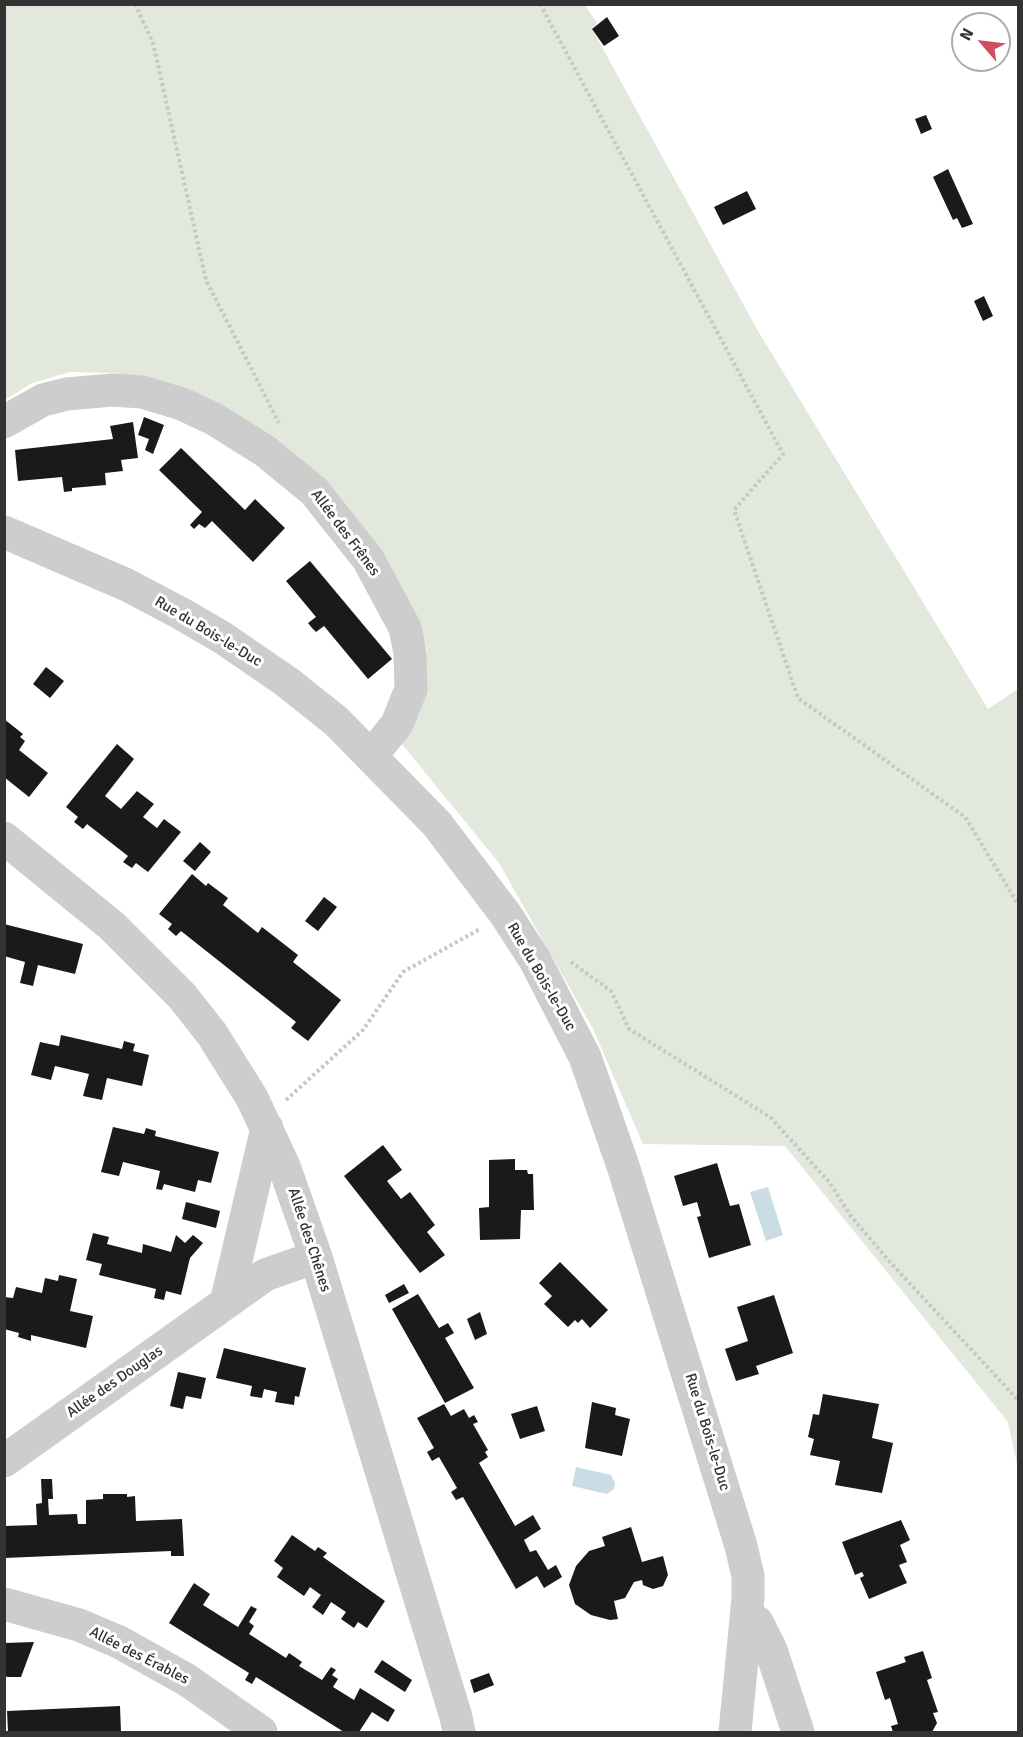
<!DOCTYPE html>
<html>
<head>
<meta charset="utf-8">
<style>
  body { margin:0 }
  #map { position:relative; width:1023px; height:1737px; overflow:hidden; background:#fff; font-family:Signika,sans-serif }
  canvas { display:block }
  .frame { position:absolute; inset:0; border:6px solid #333; pointer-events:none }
  .north { position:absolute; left:951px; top:12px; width:60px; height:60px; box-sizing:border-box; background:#fff; border:2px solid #adadad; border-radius:50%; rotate:298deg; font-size:16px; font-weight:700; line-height:24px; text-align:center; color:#333 }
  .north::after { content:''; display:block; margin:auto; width:21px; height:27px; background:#d14d64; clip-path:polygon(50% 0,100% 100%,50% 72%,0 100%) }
</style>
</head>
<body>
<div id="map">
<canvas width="1023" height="1737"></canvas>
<div class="frame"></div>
<div class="north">N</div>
</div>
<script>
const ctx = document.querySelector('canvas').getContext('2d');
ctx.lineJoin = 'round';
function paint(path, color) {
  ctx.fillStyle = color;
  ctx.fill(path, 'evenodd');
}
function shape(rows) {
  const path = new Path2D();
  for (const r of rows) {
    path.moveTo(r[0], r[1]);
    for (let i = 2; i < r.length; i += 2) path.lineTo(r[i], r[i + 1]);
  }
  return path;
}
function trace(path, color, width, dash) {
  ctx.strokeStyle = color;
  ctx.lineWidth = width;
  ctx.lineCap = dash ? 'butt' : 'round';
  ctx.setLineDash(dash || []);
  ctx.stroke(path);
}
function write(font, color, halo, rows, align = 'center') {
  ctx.font = font + ' Signika,sans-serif';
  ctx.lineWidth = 6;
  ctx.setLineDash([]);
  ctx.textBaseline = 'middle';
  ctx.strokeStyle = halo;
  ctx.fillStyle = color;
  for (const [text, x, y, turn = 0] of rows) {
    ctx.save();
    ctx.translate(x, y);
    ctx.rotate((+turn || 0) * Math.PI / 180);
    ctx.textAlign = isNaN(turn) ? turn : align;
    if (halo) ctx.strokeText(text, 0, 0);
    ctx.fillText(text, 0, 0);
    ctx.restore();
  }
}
paint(shape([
  [4,5,585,5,597,23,592,29,758,331,988,709,1018,689,1018,1469,1008,1422,785,1146,643,1144,593,1029,499,863,401,743,426,671,427,649,408,609,348,510,181,390,116,373,70,372,32,383,5,400]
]), '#e3e8dd');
paint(shape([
  [768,1187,783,1235,766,1241,750,1192],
  [576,1467,611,1475,615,1483,614,1489,607,1494,572,1486]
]), '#cadde4');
paint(shape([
  [607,17,619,36,604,46,592,29],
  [926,115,932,129,921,134,915,119],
  [948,169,973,224,962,228,957,218,953,220,933,177],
  [747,191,756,209,723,225,714,207],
  [984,296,993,316,983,321,974,301],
  [144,417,164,425,153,454,145,450,149,439,138,435],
  [133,422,138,458,121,460,123,471,105,473,106,485,72,488,72,491,64,492,62,477,18,481,15,450,113,439,110,426],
  [181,448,245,510,255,499,285,528,253,562,212,521,205,528,199,524,194,529,190,525,202,512,159,470],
  [310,561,392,659,368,679,324,626,316,632,312,628,308,623,316,617,286,581],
  [46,667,64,681,50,698,33,684],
  [4,719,23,734,20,737,25,741,19,750,48,773,29,797,4,777],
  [117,744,134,759,105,796,121,809,137,791,154,804,143,817,157,828,164,819,181,832,148,872,136,863,132,868,123,862,128,856,87,824,83,829,74,822,78,817,66,807],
  [200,842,211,852,195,871,183,861],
  [192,874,206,886,208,883,228,898,223,905,258,933,262,927,298,955,293,962,341,1000,308,1041,291,1028,296,1022,229,969,181,931,176,936,168,929,172,924,159,914],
  [324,897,337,907,318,931,305,921],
  [4,924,83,944,75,974,38,965,33,986,20,983,25,962,4,956],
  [61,1035,122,1049,124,1041,135,1044,133,1051,149,1055,142,1086,107,1078,102,1100,83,1096,89,1074,55,1066,51,1080,31,1075,40,1042,59,1046],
  [113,1127,144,1134,146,1128,156,1131,155,1136,219,1152,211,1183,198,1180,195,1192,164,1184,162,1190,156,1189,160,1171,123,1162,119,1176,101,1172],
  [383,1145,402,1170,387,1181,401,1199,410,1192,435,1225,427,1232,445,1255,420,1273,344,1176],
  [515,1159,515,1170,527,1170,528,1174,533,1174,534,1210,521,1210,520,1239,480,1240,479,1208,489,1207,489,1160],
  [717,1163,730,1206,739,1204,751,1245,709,1258,697,1217,701,1216,697,1202,683,1206,674,1176],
  [186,1202,220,1211,216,1228,182,1219],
  [93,1233,109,1237,107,1244,142,1253,143,1244,171,1252,176,1235,185,1243,193,1235,203,1243,190,1258,181,1295,166,1291,164,1300,154,1298,156,1289,99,1275,102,1264,86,1260],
  [560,1262,608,1310,590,1328,582,1319,578,1323,575,1320,568,1327,544,1304,552,1296,539,1283],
  [59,1275,77,1279,70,1311,93,1316,86,1348,31,1335,31,1341,18,1337,19,1333,4,1329,4,1297,13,1298,16,1287,42,1293,45,1278,58,1281],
  [404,1284,409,1293,389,1303,385,1295],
  [418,1294,439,1328,448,1323,454,1333,445,1338,474,1388,445,1403,392,1309],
  [774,1295,793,1353,756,1366,759,1374,736,1381,725,1349,748,1341,737,1307],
  [480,1312,487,1334,475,1340,467,1319],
  [224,1348,306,1368,299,1397,295,1396,294,1405,275,1402,277,1392,264,1389,262,1398,250,1396,252,1386,216,1378],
  [178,1372,206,1378,201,1399,186,1396,183,1409,170,1406],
  [823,1394,879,1404,872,1438,893,1443,882,1493,835,1485,840,1461,810,1455,814,1439,808,1437,813,1414,819,1415],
  [592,1402,616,1408,615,1415,630,1419,622,1456,585,1448],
  [444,1404,451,1416,464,1409,469,1418,474,1415,478,1422,473,1424,488,1450,485,1452,488,1457,479,1463,515,1526,533,1515,541,1529,524,1540,530,1552,536,1550,548,1570,556,1565,562,1577,544,1588,537,1576,516,1589,463,1497,456,1500,451,1492,457,1488,439,1457,432,1461,427,1452,434,1448,417,1418],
  [537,1406,545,1431,520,1439,511,1414],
  [41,1479,52,1479,53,1499,48,1499,49,1515,77,1514,78,1524,86,1524,86,1500,103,1499,103,1494,127,1494,127,1497,135,1496,136,1521,182,1519,184,1556,171,1556,171,1551,4,1558,4,1526,37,1525,36,1504,42,1503],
  [901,1520,910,1540,900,1545,907,1562,899,1565,907,1583,869,1599,860,1578,864,1576,862,1572,855,1575,842,1542],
  [631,1527,642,1562,663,1556,668,1575,663,1586,653,1589,643,1585,642,1580,634,1582,625,1598,614,1601,618,1619,610,1620,591,1615,575,1604,569,1585,576,1566,589,1551,605,1546,602,1537],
  [292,1535,315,1551,318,1547,327,1553,323,1557,385,1601,367,1628,358,1622,354,1628,341,1619,346,1612,331,1602,323,1615,312,1607,321,1595,310,1587,304,1596,277,1577,283,1568,274,1561],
  [194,1583,210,1594,203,1605,238,1627,251,1606,257,1609,249,1622,254,1626,249,1634,286,1658,289,1653,302,1662,299,1666,322,1680,331,1667,336,1670,332,1675,338,1679,333,1687,354,1700,360,1688,395,1710,388,1722,372,1712,359,1732,344,1732,256,1677,252,1684,245,1680,249,1673,169,1623],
  [34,1642,21,1677,7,1677,4,1674,4,1643],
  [923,1651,932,1678,927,1680,938,1712,933,1713,937,1723,932,1732,893,1732,891,1726,898,1724,890,1698,885,1700,876,1672,906,1662,904,1657],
  [382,1660,412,1680,405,1692,374,1672],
  [489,1673,494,1685,474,1693,470,1680],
  [120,1706,121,1732,8,1732,7,1711]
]), '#1a1a1a');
trace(shape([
  [135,4,153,43,206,280,279,423],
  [540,4,783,454,734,510,798,698,965,817,1018,904],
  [571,962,611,991,629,1029,770,1117,830,1183,850,1215,889,1261,1018,1400],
  [286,1100,363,1030,403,972,480,929]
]), '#c7c7c7', 4, [3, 3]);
trace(shape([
  [4,422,43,400,67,394,112,390,142,392,182,404,214,419,265,451,314,491,368,559,405,628,410,653,411,689,397,724,372,755],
  [4,532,127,585,180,613,223,638,287,682,336,721,437,824,506,915,535,960,585,1057,623,1166,741,1546,748,1576,748,1598,735,1732],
  [4,838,112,926,182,996,212,1034,252,1098,284,1166,316,1257,456,1717,459,1732],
  [226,1303,267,1128],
  [4,1461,265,1275,316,1257],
  [4,1604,79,1625,119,1642,187,1680,261,1732],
  [747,1617,757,1622,771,1650,798,1732]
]), '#cdcdcd', 33);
write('15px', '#333', '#fff', [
  ["Allée des Frênes",345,533,53],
  ["Rue du Bois-le-Duc",208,632,31],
  ["Rue du Bois-le-Duc",541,977,60],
  ["Allée des Chênes",309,1240,72],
  ["Allée des Douglas",115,1382,-35],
  ["Rue du Bois-le-Duc",707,1432,73],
  ["Allée des Érables",139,1656,27]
]);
</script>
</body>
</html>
